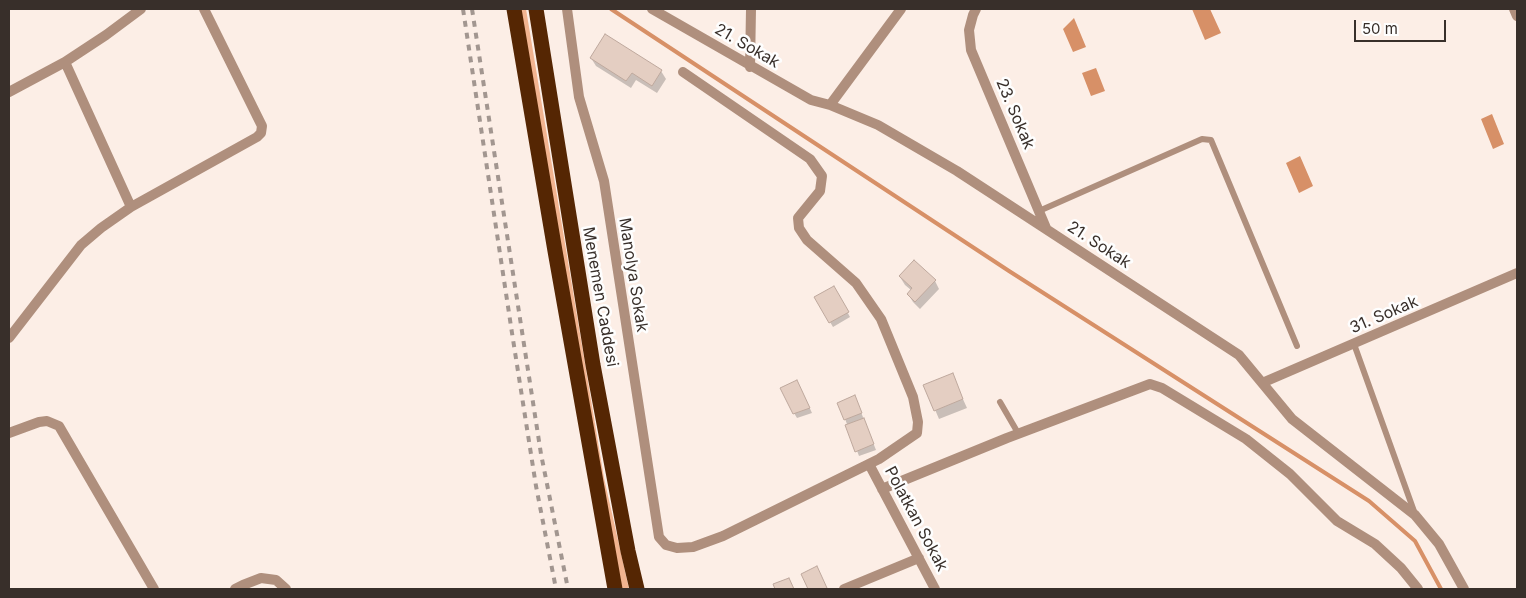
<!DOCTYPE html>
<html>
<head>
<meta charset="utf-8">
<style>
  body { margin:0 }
  #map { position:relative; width:1526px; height:598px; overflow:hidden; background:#fceee6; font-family:Inter,sans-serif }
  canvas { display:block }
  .frame { position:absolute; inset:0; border:10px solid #382f2a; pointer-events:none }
  .scale { position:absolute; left:1354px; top:20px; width:92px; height:22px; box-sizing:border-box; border:2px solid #382f2a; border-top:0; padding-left:6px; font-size:15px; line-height:18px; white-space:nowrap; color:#382f2a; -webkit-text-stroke:4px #fefefe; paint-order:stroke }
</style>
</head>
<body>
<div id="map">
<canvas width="1526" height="598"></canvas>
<div class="frame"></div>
<div class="scale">50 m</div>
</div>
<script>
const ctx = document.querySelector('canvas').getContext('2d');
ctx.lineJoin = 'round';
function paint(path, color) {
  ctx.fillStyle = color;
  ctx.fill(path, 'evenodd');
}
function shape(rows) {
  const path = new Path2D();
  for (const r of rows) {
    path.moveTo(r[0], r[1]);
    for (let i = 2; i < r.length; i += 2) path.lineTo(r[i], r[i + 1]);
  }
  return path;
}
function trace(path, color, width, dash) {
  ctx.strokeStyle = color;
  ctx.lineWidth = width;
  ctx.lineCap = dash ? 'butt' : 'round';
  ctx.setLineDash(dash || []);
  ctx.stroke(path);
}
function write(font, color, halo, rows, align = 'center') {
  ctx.font = font + ' Inter,sans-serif';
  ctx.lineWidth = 5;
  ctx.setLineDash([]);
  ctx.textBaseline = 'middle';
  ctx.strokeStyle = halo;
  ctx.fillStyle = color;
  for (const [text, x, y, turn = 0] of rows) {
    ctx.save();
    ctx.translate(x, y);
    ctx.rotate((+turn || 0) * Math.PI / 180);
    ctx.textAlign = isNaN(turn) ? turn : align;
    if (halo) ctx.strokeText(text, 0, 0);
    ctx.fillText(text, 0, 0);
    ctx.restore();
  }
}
paint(shape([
  [520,9,526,9,604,478,629,589,622,589,598,478]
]), '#f2b490');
paint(shape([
  [1192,9,1210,9,1221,33,1205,40],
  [1074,18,1086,47,1073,52,1063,29],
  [1096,68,1105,91,1091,96,1082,73],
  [1492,114,1504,144,1493,149,1481,119],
  [1300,156,1313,186,1299,193,1286,163]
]), '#d79067');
paint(shape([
  [591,58,661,71,666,79,657,93,636,80,631,88,596,66],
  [900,277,935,281,939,289,920,309,913,302,908,294,911,290,905,285],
  [834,288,850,317,833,327,816,298],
  [952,375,967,408,939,419,925,386],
  [800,387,812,413,797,418,794,413],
  [855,397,876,450,859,456,839,403]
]), '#0003');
trace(shape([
  [611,9,1009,271,1369,501,1415,541,1441,589]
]), '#d79067', 4);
const building = shape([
  [605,34,662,70,652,86,632,73,626,81,590,58,605,34],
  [914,260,936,280,915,302,907,294,912,288,899,276,914,260],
  [834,286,849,312,829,323,814,297,834,286],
  [953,373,963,399,934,411,923,385,953,373],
  [797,380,810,408,793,414,780,388,797,380],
  [855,395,862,413,844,420,837,403,855,395],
  [864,418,874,444,855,452,845,425,864,418],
  [817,566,827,588,824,589,808,589,801,574,817,566],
  [789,578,794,589,775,589,773,584,789,578]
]);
paint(building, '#e4cec2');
trace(building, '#bea89d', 1);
trace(shape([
  [1039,211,1202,139,1211,140,1297,346],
  [1354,344,1415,514],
  [1000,402,1018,433]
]), '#af8f7d', 6);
trace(shape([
  [567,9,579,97,604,181,659,537,666,545,677,548,693,547,723,536,879,459,917,433,918,422,913,397,881,319,856,283,807,240,799,228,798,218,820,191,822,176,810,159,683,72],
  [652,9,811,100,830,105,878,125,957,171,1239,355,1292,419,1415,515,1439,544,1464,589],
  [976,9,973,15,969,30,971,50,1046,228],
  [1514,9,1517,16],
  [65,62,131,207],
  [750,67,751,9],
  [9,92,65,62,106,35,141,9],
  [830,105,901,9],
  [9,338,81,245,101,228,131,207,257,137,261,133,262,126,204,9],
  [1262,383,1517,273],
  [9,433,39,422,47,421,59,426,154,589],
  [869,464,935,589],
  [882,489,1007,438,1150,384,1162,388,1246,439,1290,474,1337,521,1375,544,1401,568,1418,589],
  [235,589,243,585,261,578,276,580,286,589],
  [844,589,919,558]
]), '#af8f7d', 10);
trace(shape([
  [514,9,555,251,615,589],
  [536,9,593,365,628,551,637,589]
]), '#552603', 15);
trace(shape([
  [463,9,512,333,536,486,556,589],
  [472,9,541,454,568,589]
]), '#a29690', 4, [6, 6]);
write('16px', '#382f2a', '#fefefe', [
  ["21. Sokak",747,46,30],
  ["23. Sokak",1015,114,67],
  ["21. Sokak",1099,245,33],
  ["Manolya Sokak",633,275,81],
  ["Menemen Caddesi",600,297,80],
  ["31. Sokak",1384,315,-23],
  ["Polatkan Sokak",916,519,62]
]);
</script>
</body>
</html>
